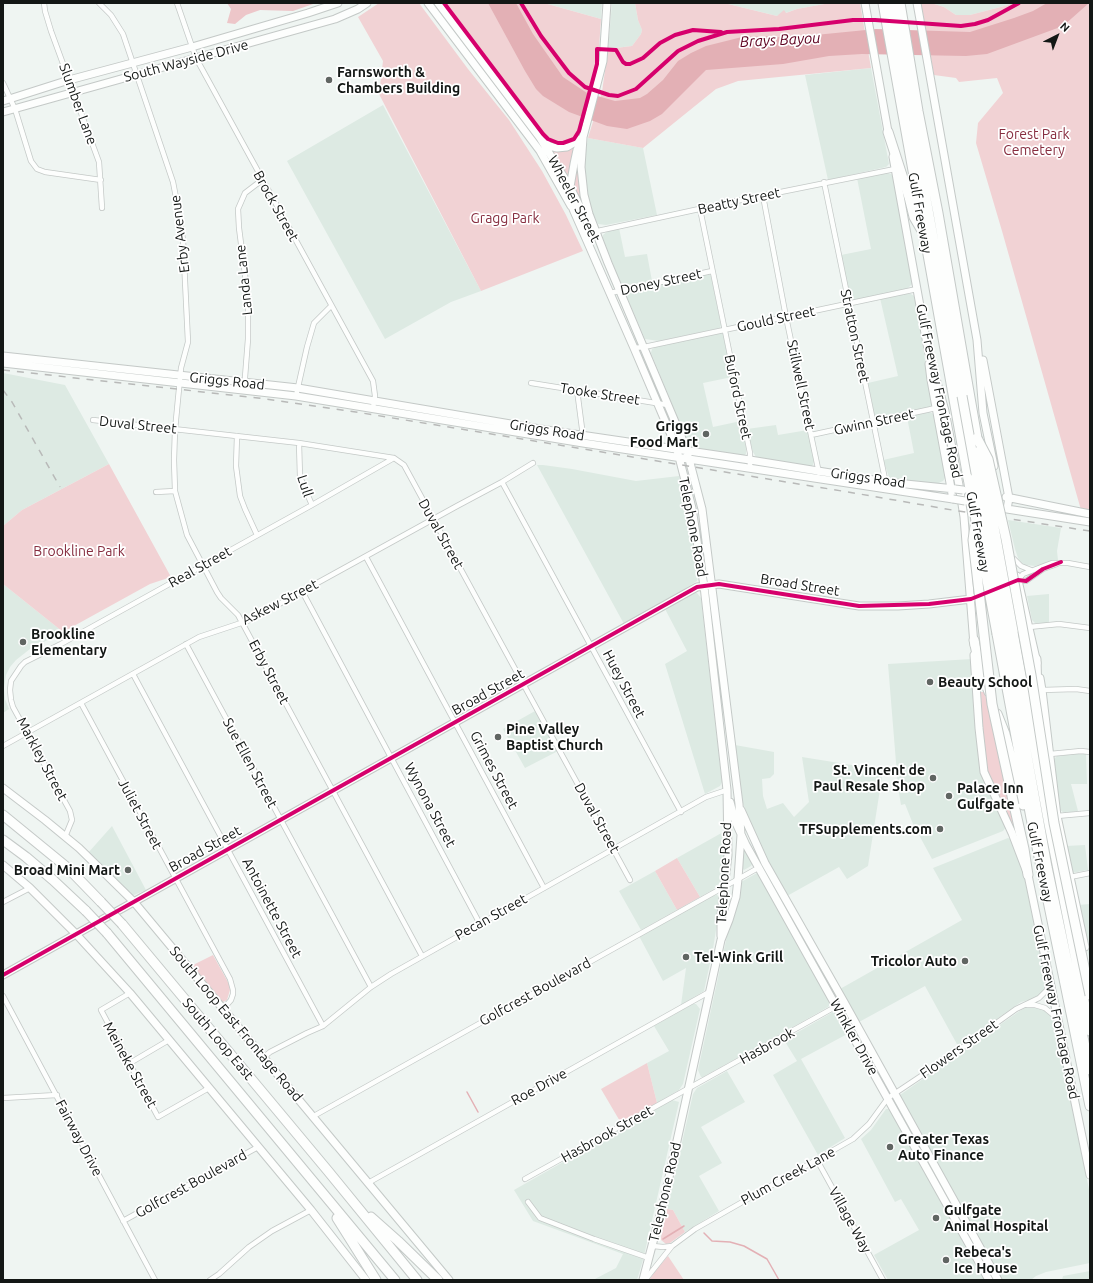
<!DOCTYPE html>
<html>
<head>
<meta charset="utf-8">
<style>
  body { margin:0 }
  #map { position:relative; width:1093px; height:1283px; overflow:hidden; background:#eff5f2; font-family:Ubuntu,sans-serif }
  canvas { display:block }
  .frame { position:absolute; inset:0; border:4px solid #131715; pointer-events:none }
  .north { position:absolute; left:1037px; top:16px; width:40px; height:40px; -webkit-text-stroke:3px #fff; paint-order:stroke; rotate:42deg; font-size:11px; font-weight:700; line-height:16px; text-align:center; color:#131715 }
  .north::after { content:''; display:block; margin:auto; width:14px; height:18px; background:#131715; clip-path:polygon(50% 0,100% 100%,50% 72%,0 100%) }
</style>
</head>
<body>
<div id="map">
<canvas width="1093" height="1283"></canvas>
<div class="frame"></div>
<div class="north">N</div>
</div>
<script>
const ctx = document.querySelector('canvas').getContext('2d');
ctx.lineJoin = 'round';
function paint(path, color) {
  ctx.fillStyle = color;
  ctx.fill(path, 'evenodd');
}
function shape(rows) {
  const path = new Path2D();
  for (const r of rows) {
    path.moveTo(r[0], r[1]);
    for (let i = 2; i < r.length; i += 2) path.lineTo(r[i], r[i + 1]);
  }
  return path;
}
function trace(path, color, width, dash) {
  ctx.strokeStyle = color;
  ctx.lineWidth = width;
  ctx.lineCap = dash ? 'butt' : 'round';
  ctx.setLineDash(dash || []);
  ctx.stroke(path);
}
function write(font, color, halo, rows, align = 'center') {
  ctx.font = font + ' Ubuntu,sans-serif';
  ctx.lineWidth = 3.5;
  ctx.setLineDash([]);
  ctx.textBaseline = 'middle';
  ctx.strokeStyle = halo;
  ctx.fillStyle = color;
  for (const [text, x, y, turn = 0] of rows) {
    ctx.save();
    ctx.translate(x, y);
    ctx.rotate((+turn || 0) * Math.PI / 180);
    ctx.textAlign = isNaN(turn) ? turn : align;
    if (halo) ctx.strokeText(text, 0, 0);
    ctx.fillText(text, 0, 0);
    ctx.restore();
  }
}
paint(shape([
  [544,3,602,3,601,19],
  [612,3,635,3,638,20,642,30,641,34,632,46,608,49],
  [724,3,830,3,797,9,777,16],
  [931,3,1016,3,970,15,956,15,944,7],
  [871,68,889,164,886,167,828,180,805,75],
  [383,105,481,291,451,302,385,339,287,161],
  [588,138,643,148,657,215,606,225,598,224,589,205,585,184,585,155],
  [887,173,891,174,893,176,912,284,907,289,853,301,850,300,841,255,871,249,857,178],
  [619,228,625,257,647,254,652,281,631,285,621,283,619,280,603,238,603,235,608,231],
  [708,273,711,276,721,325,720,328,659,341,645,339,627,297,629,292,633,290],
  [903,294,911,294,914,296,933,406,931,407,876,419,875,418,868,383,898,376,880,298],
  [720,332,723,334,732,377,703,383,713,427,741,421,746,447,746,454,743,456,693,448,689,446,651,353,652,349,656,347],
  [3,373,65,385,109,464,22,510,3,526],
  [929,412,932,413,935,417,945,474,945,478,943,481,936,484,892,480,889,477,883,460,914,453,907,417],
  [776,425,778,435,808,430,815,459,813,465,810,467,756,457,753,452,747,429],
  [537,465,543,465,572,469,636,481,679,476,691,520,698,577,697,581,656,607,624,624],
  [1008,520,1061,528,1057,551,1058,560,1035,566,1025,565,1021,562,1018,558,1015,549],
  [3,584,63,632,30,649,16,660,10,667,6,675,4,688,5,699,9,709,3,713],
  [694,593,697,593,701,598,722,782,720,786,705,794,665,664,687,651,664,607],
  [1049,594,1049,623,1035,623,1032,620,1027,596],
  [972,659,978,754,981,771,1007,826,1003,831,932,859,913,824,905,804,901,805,898,787,888,664],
  [535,711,558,751,525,768,503,729],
  [735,745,774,752,774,774,770,778,762,779,763,796,767,809,783,803,794,817,809,802,802,757,883,770,868,866,847,879,839,867,787,896,762,850,750,824,743,803],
  [1072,754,1086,754,1087,784,1071,784,1078,811,1064,813,1059,809,1053,760,1057,756],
  [112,826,146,890,134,895,131,895,88,853],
  [725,831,724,868,722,880,714,889,700,897,677,858],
  [1008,838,1012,840,1014,842,1024,876,1046,982,1043,992,1036,998,1021,1002,958,1046,925,986,859,1022,840,989,962,920,933,868],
  [1085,845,1088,870,1072,873,1066,846],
  [743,846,753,863,751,866,744,870,741,868],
  [655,871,677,910,641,930,619,891],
  [757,873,759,875,831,1003,828,1007,800,1023,703,1077,701,1077,698,1070,727,936,741,882],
  [717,895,721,898,713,949,704,991,681,1005,686,968,663,981,639,936,711,896],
  [1090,904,1090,962,1078,905],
  [693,1004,696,1004,700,1009,683,1084,679,1090,657,1103,647,1063,669,1051,654,1026],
  [1035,1007,1045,1010,1049,1013,1054,1022,1090,1194,1090,1263,1046,1272,1036,1276,1031,1280,1001,1280,900,1095,1021,1010,1025,1008],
  [833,1012,835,1012,849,1033,801,1059,845,1138,818,1155,773,1075,797,1061,784,1040],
  [727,1071,745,1102,701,1127,722,1163,699,1176,719,1211,685,1232,673,1210,667,1209,693,1094,697,1088],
  [672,1100,679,1102,643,1260,637,1280,593,1280,616,1268,623,1254,533,1221,514,1190],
  [886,1109,890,1109,986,1280,888,1280,874,1255,919,1230,901,1199,895,1202,861,1139,871,1130],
  [1090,1271,1090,1280,1062,1280,1063,1276]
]), '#ddeae3');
paint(shape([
  [379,3,419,3,468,69,509,120,542,171,566,215,583,251,481,291,379,94,383,61,358,17],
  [441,3,544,3,601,19,598,63,582,125,576,139,563,145,556,145,548,142,541,134,512,94],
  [635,3,724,3,777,16,784,10,786,13,797,9,830,3,860,3,871,68,738,81,716,89,643,148,588,138,602,92,608,49,632,46,641,34,642,30,638,20],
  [921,3,931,3,944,7,956,15,970,15,1016,3,1090,3,1090,511,1081,510,1002,231,976,143,978,123,1003,93,997,78,959,82,956,78,934,75],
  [574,146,576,148,569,175,567,174,553,151,554,149],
  [577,163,579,163,582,199,580,199,573,187],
  [109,464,171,577,150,584,63,632,3,584,3,526,22,510],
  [981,692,984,692,989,706,1017,830,1014,830,996,793,987,770,983,749],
  [677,858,700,897,677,910,655,871],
  [213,955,229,984,230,990,227,1000,221,1003,191,966],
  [647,1063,657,1103,621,1123,601,1089],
  [667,1209,673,1210,685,1232,670,1243,666,1244,661,1240,661,1237],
  [668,1256,684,1280,649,1280,656,1270]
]), '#f1d2d4');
paint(shape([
  [227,3,316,3,293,11,260,10,246,15,235,24,227,23,231,9]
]), '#edc6c9');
paint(shape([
  [488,3,516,3,533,34,563,77,587,93,615,101,640,98,647,94,663,80,678,61,691,53,706,46,742,37,771,36,785,38,876,29,970,32,1014,18,1033,11,1047,3,1089,3,1063,26,987,54,966,56,862,54,829,56,783,64,706,70,662,114,650,121,627,129,607,126,569,112,543,96,536,89,525,71]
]), '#e3b0b5');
trace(shape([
  [467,1092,478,1112],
  [704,1233,712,1241,730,1242,744,1246,767,1259,779,1280],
  [663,1239,684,1226]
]), '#e3b0b5', 1.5);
const street = shape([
  [44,3,45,11,51,31,99,162,102,208],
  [99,3,111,15,123,34,173,182,179,213,183,240,188,342,181,368,175,430,174,460,175,491,187,535,217,592,221,598,238,615,422,956],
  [177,3,196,58,373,381,375,396,373,408],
  [3,83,15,109,31,161,37,169,45,172,101,180],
  [824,182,886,484],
  [763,196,786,317,819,473],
  [700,209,750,453,750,468],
  [584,234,736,201,895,169],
  [610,293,712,271],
  [634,348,644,347,917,289],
  [531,383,668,405],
  [244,390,248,339,248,298,239,228,238,209,245,193,262,180],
  [577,390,583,436],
  [296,396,307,347,314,323,331,306],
  [93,420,299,443,394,458,404,465,630,880],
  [811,435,936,408],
  [237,436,236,466,240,496,245,509,257,535],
  [299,443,300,477,312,505],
  [502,482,681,812],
  [156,492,175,491],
  [366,557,544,888],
  [1014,559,1021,566,1031,570],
  [1018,580,1023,574,1052,563,1068,563,1090,567],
  [1018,580,1026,581,1043,569,1057,564],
  [302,591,480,924],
  [1029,627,1059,624,1090,628],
  [186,644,371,987],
  [133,674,323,1026],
  [1042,690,1076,689,1090,691],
  [81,703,230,979,233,990,233,994,231,1000,223,1009],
  [3,746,199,637,250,620,457,506,502,482,533,463],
  [1050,754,1081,751,1090,752],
  [1057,816,1090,813],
  [65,837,72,820,70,811,13,707,11,700,10,690,11,681,21,666,25,662,61,644,312,505,394,458],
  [1070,877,1090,873],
  [3,902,30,888],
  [130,993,101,1010,158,1117,209,1088],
  [3,996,155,1280],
  [1027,1005,1035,1005,1045,1008,1057,1018],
  [263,1058,270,1052,307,1033,323,1026,371,987,391,974,706,797,727,790],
  [130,1063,169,1040],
  [3,1098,57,1095],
  [312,1117,758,868],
  [817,1160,883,1280],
  [525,1179,844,1002],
  [368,1183,709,992],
  [528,1202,540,1218,594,1239,649,1258],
  [123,1221,258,1147],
  [653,1246,663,1247,672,1246],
  [210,1280,219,1274,249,1247,272,1231,311,1210],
  [645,1280,672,1246,695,1229,853,1139,869,1124,888,1098,942,1062,1016,1009,1039,998,1047,990,1048,983]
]);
const secondary = shape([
  [428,3,540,151,571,206],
  [438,3,540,138,570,187,590,227],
  [607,3,603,61,583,137,577,150,574,164,570,187,573,209,634,348,674,442,679,457,692,508,704,586,727,790,728,855,721,915,721,936],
  [865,3,889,137],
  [917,3,977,340,983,413,994,466],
  [3,101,69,80,192,47,308,13,338,3],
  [3,112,335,19,358,9,367,3],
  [583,138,581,167,584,195,589,214,608,263,681,436,689,459,702,509,739,804,741,835,738,879,736,897,729,920,721,940,664,1200,643,1280],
  [545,142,549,146,557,148,567,147,582,138],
  [893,157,928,350,945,411,959,485,964,517,974,645],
  [3,356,298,388,540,429,750,460,886,482,955,489],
  [983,360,1009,498,1007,509,1090,522],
  [3,363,296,396,583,443,953,499,931,380,929,364],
  [1006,497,1090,514],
  [1017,576,1037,663],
  [974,655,979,728,984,772,1012,833,1028,875,1090,1175],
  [1040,678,1042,690,1057,816,1085,947],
  [3,788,45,820,79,848,134,902,449,1280],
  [730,802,735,821,746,845,989,1280],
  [741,810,765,863,844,1002,998,1280],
  [3,865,30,888,76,934,130,993,311,1210,366,1280],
  [3,975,697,587,719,584,859,606,898,606,929,604,971,599,1018,580]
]);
const highway = shape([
  [883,3,968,478],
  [892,3,910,111,962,396],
  [900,3,918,111,938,213,977,438],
  [888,132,909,197,914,217,921,229],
  [1013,631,1048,819,1090,1031],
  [1005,633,1047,867,1090,1070],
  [997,634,1031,818,1090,1106],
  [974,640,980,669,989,692],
  [1036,659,1037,696],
  [997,714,1005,734,1023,805],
  [1014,805,1024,849,1028,875],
  [3,815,69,869,101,902],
  [3,840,26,857,53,880,86,911],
  [122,924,328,1171,417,1280],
  [107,933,395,1280],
  [371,1217,398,1241,438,1280],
  [337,1218,376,1280]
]);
trace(street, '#c4c9c7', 6);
trace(secondary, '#c4c9c7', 9);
trace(highway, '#c4c9c7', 11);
trace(street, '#fdfefd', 4.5);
trace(secondary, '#fdfefd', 7);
trace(highway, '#fdfefd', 9);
trace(shape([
  [3,370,258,398,362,413,848,492,958,511,1090,531],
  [3,390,12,402,60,487]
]), '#b8b9b8', 1.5, [7, 7]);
const secondaryBridge = shape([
  [955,489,963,490],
  [953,499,965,501]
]);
const highwayBridge = shape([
  [962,396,1005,633],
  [977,438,988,459,1006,539,1031,675,1054,823,1090,995],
  [980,450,1013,631],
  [968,478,997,634],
  [976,519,973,540,992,704,1014,805],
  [101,902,122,924],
  [86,911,107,933]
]);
trace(secondaryBridge, '#c4c9c7', 9, []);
trace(highwayBridge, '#c4c9c7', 11, []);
trace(secondaryBridge, '#fdfefd', 7);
trace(highwayBridge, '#fdfefd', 9);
trace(shape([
  [444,3,543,134,548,139,558,143,563,143,574,139,579,131,597,64,597,49,616,50,623,62,626,64,630,64,643,58,660,43,675,35,693,30,721,32],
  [521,3,541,36,569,73,585,87,609,95,618,96,636,89,678,51,698,41,727,32,779,29,853,20,875,20,961,26,975,24,988,20,1019,3],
  [3,975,697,587,719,584,859,606,929,604,971,599,1018,580,1026,581,1043,569,1061,562]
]), '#d6006c', 4);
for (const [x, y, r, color] of [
  [329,80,4,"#606562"],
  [706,434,4,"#606562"],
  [23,642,4,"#606562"],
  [930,682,4,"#606562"],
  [498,737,4,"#606562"],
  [933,778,4,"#606562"],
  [949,796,4,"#606562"],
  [940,829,4,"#606562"],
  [128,870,4,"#606562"],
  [686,957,4,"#606562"],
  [965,961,4,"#606562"],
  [890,1147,4,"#606562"],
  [936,1218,4,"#606562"],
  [946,1260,4,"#606562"]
]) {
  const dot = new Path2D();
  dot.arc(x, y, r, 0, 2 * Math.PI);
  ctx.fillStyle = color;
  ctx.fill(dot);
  trace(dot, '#fff', 1.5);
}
write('14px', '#131715', '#fff', [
  ["South Wayside Drive",186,61,-15],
  ["Slumber Lane",78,104,70],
  ["Wheeler Street",574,199,62],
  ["Beatty Street",739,201,-12],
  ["Brock Street",276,206,61],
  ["Gulf Freeway",920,213,80],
  ["Erby Avenue",180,234,-97],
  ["Landa Lane",244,280,-96],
  ["Doney Street",661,282,-12],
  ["Gould Street",776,319,-12],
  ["Stratton Street",855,336,78],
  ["Griggs Road",227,381,6],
  ["Stillwell Street",801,385,78],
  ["Gulf Freeway Frontage Road",939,391,78],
  ["Tooke Street",600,394,9],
  ["Buford Street",738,397,78],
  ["Gwinn Street",874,422,-12],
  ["Duval Street",138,425,6],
  ["Griggs Road",547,430,9],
  ["Griggs Road",868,478,8],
  ["Lull",305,486,72],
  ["Telephone Road",693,527,79],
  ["Gulf Freeway",978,532,80],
  ["Duval Street",441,534,61],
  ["Real Street",200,567,-29],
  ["Broad Street",800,585,9],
  ["Askew Street",280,602,-27],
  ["Erby Street",269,672,62],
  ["Huey Street",624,684,62],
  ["Broad Street",488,692,-29],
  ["Markley Street",42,759,62],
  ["Sue Ellen Street",250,763,62],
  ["Grimes Street",494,770,62],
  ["Wynona Street",430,805,62],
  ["Juliet Street",140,814,62],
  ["Duval Street",597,818,61],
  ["Broad Street",205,849,-29],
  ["Gulf Freeway",1040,862,78],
  ["Telephone Road",724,873,-87],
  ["Antoinette Street",272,908,62],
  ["Pecan Street",491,917,-29],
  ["Golfcrest Boulevard",535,992,-29],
  ["Gulf Freeway Frontage Road",1056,1012,78],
  ["South Loop East Frontage Road",236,1024,50],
  ["Winkler Drive",854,1037,61],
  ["South Loop East",218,1039,50],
  ["Hasbrook",767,1046,-29],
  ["Flowers Street",959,1049,-35],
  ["Meineke Street",130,1065,61],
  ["Roe Drive",539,1087,-29],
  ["Hasbrook Street",607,1134,-29],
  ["Fairway Drive",79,1138,62],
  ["Plum Creek Lane",788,1176,-29],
  ["Golfcrest Boulevard",191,1184,-29],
  ["Telephone Road",665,1192,-77],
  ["Village Way",850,1220,61]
]);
write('bold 14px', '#131715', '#fff', [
  ["Farnsworth &",337,72],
  ["Chambers Building",337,88],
  ["Griggs",698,426,"right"],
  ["Food Mart",698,442,"right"],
  ["Brookline",31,634],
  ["Elementary",31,650],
  ["Beauty School",938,682],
  ["Pine Valley",506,729],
  ["Baptist Church",506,745],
  ["St. Vincent de",925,770,"right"],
  ["Paul Resale Shop",925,786,"right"],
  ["Palace Inn",957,788],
  ["Gulfgate",957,804],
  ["TFSupplements.com",932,829,"right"],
  ["Broad Mini Mart",120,870,"right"],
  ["Tel-Wink Grill",694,957],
  ["Tricolor Auto",957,961,"right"],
  ["Greater Texas",898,1139],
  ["Auto Finance",898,1155],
  ["Gulfgate",944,1210],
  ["Animal Hospital",944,1226],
  ["Rebeca's",954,1252],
  ["Ice House",954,1268]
], 'left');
write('14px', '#872e40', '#fff', [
  ["Forest Park",1034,134],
  ["Cemetery",1034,150],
  ["Gragg Park",505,218],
  ["Brookline Park",79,551]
]);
write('italic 15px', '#5d001f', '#fff', [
  ["Brays Bayou",780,40,-3]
]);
</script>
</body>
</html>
